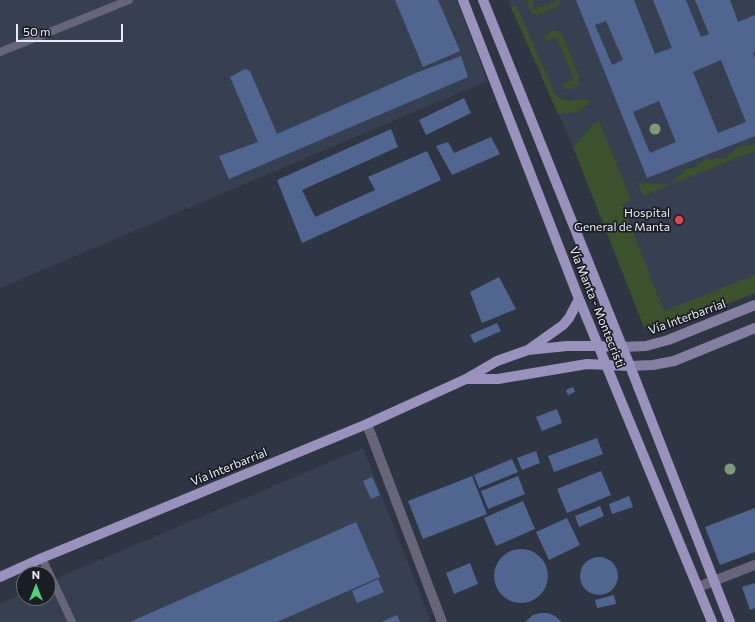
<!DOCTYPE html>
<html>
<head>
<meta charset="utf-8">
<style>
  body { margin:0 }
  #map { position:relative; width:755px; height:622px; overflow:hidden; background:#2f3643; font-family:Commissioner,sans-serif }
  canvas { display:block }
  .north { position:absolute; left:16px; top:566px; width:40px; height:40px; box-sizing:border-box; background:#1a1d23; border:1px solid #6c6f76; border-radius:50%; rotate:0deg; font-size:11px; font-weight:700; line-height:16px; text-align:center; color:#e7ebf3 }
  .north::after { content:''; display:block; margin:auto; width:14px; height:18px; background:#4cd676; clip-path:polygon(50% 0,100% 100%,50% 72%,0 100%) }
  .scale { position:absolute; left:16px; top:24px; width:107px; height:18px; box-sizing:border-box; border:2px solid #e7ebf3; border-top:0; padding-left:5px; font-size:12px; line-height:14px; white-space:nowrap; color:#e7ebf3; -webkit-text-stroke:3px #1a1d23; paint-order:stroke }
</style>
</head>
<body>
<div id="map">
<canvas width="755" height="622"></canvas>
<div class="north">N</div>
<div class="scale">50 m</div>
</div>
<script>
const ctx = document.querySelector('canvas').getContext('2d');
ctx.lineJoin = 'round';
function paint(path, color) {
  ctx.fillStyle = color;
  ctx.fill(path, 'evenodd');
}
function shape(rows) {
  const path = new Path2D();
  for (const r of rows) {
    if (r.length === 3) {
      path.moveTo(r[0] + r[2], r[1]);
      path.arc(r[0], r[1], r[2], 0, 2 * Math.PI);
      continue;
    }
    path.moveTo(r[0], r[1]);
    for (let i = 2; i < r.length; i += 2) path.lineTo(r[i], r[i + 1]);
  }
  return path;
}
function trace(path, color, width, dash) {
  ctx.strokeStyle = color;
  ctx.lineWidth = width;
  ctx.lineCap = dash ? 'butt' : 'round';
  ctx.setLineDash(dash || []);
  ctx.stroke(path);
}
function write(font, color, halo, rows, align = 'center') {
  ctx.font = font + ' Commissioner,sans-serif';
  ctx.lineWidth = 3.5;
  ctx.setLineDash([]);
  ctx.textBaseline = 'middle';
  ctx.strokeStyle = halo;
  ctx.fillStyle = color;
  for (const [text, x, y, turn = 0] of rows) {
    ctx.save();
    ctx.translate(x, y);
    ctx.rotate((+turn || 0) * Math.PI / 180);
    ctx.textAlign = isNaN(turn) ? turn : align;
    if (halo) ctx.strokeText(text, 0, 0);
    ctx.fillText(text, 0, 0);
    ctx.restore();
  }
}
paint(shape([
  [0,0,457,0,487,81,0,288],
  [508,0,755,0,755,293,700,315,644,327,573,147],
  [363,448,431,622,0,622,0,604,24,593,24,598,48,598,48,582]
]), '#364051');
paint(shape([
  [526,0,533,0,533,9,538,9,538,7,544,7,544,5,550,5,550,3,555,3,556,0,558,0,560,5,537,15,531,12],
  [512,6,516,6,518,9,555,94,561,99,570,101,584,98,589,100,590,102,578,112,558,114,511,7],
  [553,30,559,32,562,34,579,76,578,85,573,89,566,89,562,85,574,79,556,37,544,42,545,36],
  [599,121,631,200,622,204,664,311,755,275,755,293,700,315,644,327,573,147,593,124],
  [755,145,755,151,672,184,672,182,688,168,694,168,705,159,725,158,740,146],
  [638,183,666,184,667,186,643,196]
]), '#3b522c');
paint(shape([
  [395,0,438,0,460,51,423,67],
  [576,0,634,0,655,54,672,48,653,0,686,0,701,37,709,34,695,0,730,0,738,22,755,15,755,52,753,53,755,58,755,136,647,178],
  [606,21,623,60,612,65,595,25],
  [721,60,746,122,718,133,693,72],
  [659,101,676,142,650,153,633,112],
  [461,56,468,77,229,179,219,156,258,142,230,77,245,69,250,71,277,134,416,73],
  [464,98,471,113,426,135,419,120],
  [391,129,398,147,302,190,315,217,375,190,368,177,427,151,441,180,302,243,277,180],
  [491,137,500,154,452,175,436,146,448,142,454,153],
  [499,277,516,309,482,323,470,292],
  [497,323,501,331,474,343,470,335],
  [573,387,575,392,568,395,566,390],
  [557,409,562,423,542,431,536,417],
  [597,438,603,454,554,472,548,456],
  [536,451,540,463,522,470,517,458],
  [512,459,518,472,479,488,474,475],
  [601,471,611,495,567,513,557,489],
  [472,476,487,514,423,539,408,501],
  [518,476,525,494,488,509,481,491],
  [372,477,380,495,371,499,363,481],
  [629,496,633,507,612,514,609,504],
  [523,501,535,529,496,546,484,518],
  [600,506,604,516,579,527,575,516],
  [755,508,755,552,720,565,705,527],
  [567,518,580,545,549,560,536,532],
  [356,522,380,577,277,622,130,622],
  [521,576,27],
  [599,576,19],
  [470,563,478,584,454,594,446,573],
  [378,579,384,592,357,603,352,591],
  [755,583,755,608,750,610,742,587],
  [614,595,616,604,597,608,595,600],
  [540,613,548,613,555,616,562,622,525,622,533,615],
  [397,615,400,622,381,622]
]), '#506691');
trace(shape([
  [0,52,129,0],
  [42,558,72,622]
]), '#67657a', 8);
trace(shape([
  [367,424,442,622],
  [698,587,755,565]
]), '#67657a', 10);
trace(shape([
  [622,347,646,346,668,340,755,305],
  [630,366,653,365,674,361,755,328]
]), '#837fa0', 10);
trace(shape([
  [463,0,579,299,712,622],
  [483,0,630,366,730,622],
  [528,350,563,325,569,318,579,299],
  [466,379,498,379,587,364,630,366],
  [0,577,42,558,367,424,466,379,497,361,528,350,567,346,599,346,622,347]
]), '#9892bd', 10);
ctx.fillStyle = '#7f9a79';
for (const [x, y] of [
  [655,129],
  [730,469]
]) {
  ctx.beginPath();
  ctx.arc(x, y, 5.5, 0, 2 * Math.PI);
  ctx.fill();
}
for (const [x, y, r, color] of [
  [679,220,5,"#e0444e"]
]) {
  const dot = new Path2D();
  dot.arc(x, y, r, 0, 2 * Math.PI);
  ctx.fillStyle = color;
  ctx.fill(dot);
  trace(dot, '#1a1d23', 1.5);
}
write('12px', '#e7ebf3', '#1a1d23', [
  ["Hospital",670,213],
  ["General de Manta",670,227]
], 'right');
write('12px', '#e7ebf3', '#1a1d23', [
  ["Vía Manta - Montecristi",597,307,68],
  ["Vía Interbarrial",687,317,-20],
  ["Vía Interbarrial",229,467,-22]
]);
</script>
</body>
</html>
